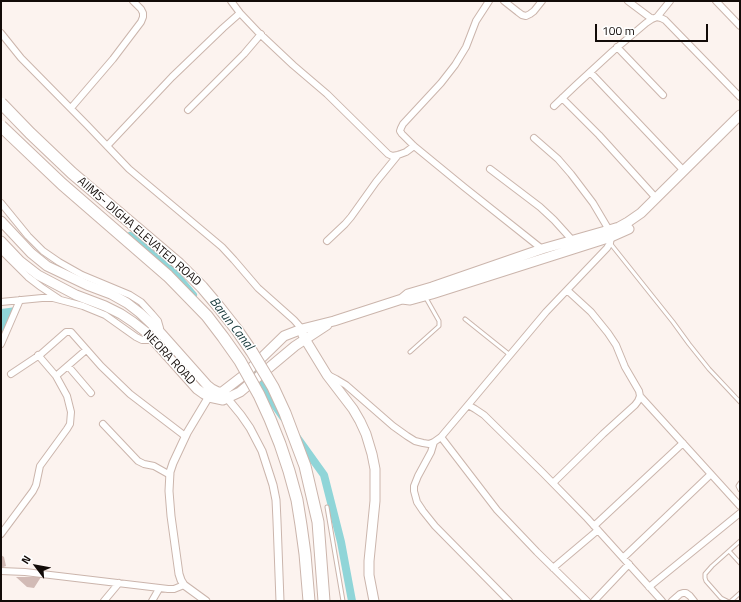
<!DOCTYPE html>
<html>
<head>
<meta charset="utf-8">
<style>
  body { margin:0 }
  #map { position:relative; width:741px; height:602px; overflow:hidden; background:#fcf3ef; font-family:"Titillium Web",sans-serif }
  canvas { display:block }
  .frame { position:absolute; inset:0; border:2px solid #120b08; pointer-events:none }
  .north { position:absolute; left:16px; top:546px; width:40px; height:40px; -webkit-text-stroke:3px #fff; paint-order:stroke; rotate:302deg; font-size:11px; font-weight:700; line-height:16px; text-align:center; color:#120b08 }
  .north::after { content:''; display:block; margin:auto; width:14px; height:18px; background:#120b08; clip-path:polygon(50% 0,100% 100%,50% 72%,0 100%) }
  .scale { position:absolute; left:595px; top:24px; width:113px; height:18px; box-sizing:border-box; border:2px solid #120b08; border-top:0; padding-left:5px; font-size:12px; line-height:14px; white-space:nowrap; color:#120b08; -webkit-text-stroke:3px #fff; paint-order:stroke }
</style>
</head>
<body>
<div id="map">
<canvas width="741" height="602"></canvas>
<div class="frame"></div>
<div class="north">N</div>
<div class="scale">100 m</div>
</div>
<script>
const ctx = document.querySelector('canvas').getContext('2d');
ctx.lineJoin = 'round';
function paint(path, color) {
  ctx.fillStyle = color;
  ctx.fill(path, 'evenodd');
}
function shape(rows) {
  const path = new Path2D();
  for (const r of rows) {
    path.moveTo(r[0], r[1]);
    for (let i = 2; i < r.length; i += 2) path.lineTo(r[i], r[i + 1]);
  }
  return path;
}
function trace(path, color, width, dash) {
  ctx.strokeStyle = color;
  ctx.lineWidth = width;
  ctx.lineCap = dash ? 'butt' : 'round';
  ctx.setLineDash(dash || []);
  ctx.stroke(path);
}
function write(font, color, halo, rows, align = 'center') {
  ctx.font = font + ' "Titillium Web",sans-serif';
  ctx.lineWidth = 3;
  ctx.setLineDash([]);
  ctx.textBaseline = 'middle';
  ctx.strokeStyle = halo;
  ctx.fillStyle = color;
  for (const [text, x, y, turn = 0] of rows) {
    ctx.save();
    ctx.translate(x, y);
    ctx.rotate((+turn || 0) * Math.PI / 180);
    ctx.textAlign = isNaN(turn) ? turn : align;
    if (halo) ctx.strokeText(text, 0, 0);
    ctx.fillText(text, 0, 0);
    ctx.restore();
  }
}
paint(shape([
  [16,307,1,339,1,309]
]), '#90d5d8');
trace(shape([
  [130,236,172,270,193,295],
  [253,374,283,417],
  [296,436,324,475,341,542,352,601]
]), '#90d5d8', 8);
paint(shape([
  [1,555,4,557,6,566,1,568],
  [16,577,41,577,34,588,27,587]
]), '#d2bbb6');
const service = shape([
  [610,243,673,322,689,344,709,369,740,402],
  [465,319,510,355],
  [410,352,439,326,439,321,426,298],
  [740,483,738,486,740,490],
  [327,507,343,601],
  [729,551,740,563],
  [727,601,721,598,706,581,705,578,705,574,712,566,740,541],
  [731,601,740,593]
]);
const minor = shape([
  [231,1,240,13,259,33,293,65,327,94,388,154,392,156,398,155,406,152,414,146],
  [489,1,476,21,466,47,455,65,441,83,403,124,401,128,400,131,402,134,414,146,464,187,542,249],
  [504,1,518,12,522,15,526,16,530,14,534,11,542,1],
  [628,1,652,19],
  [716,1,740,26],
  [657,17,670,1],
  [1,33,21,58,87,125,129,169,222,247,234,260,258,288,294,320,302,329],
  [617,47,663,95],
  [590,72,684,171],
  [562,98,599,135,656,198],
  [554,106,575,86,613,51,646,23,652,19,657,17,661,18,665,20,740,97],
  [71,108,113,59,141,22,143,17,143,13,141,9,133,1],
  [188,110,244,54,261,34],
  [107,146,172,77,223,28,240,13],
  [490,169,540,207,554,220,573,241],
  [1,203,28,236,43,251,59,262,82,275,130,295,141,302,152,314,158,321,160,328,159,331,152,339,147,340,142,340,136,337,105,315,83,306,72,303,53,298,42,298,1,302],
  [327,241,345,224,351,217,376,182,398,155],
  [1,250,28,277,41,287,59,299],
  [1,344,20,300],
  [68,366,91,393],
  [11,374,41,354,66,332,71,332,101,366,130,394,185,436],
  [328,375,336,379,346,385,393,426,407,436,415,441,423,443,429,444,434,442,441,437,468,405,546,312,607,248,610,243,611,237,609,230,593,203,571,174,558,159,534,138],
  [56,376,86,350],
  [640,396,740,506],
  [468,405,475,409,484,415,543,473,587,518,662,601],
  [103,424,138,461,144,464,154,466,170,475],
  [441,437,497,510,537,552,587,601],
  [434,442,431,452,418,476,414,486,414,491,417,502,423,511,435,526,509,601],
  [553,483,603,434,635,405,638,401,640,396,639,391,625,367,616,345,608,333,591,312,567,290],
  [594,526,683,443],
  [1,534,33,491,36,485,40,466,67,429,70,424,71,412,67,396,56,376,38,355],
  [623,558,711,474],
  [553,568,598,530],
  [1,571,25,572,168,589,174,589,184,585],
  [649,587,740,513],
  [104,601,119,583],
  [152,601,159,589],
  [594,601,629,564],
  [672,601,680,594,683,593,686,593,690,596,694,601]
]);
const tertiary = shape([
  [227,398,241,415,250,428,262,451,273,485,276,500,277,521,280,601],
  [206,601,184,585,181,580,179,574,171,516,169,491,170,472,173,463,187,433,211,393]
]);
const primary = shape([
  [1,221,31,253,47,266,87,285,111,294,127,303,140,313,159,331,207,385,212,389,218,392,222,392,244,375,284,336,302,329,334,321,402,299,408,294,432,287,542,249,609,230,619,227,628,222,641,213,740,115],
  [1,241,20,261,38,275,76,295,105,306,121,314,133,322,147,333,197,389,204,394,209,397,223,400,240,392,295,346,327,325],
  [402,299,410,300,432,294,611,237,629,229],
  [303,335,305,339,327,375,353,409,360,421,366,434,372,454,375,469,375,501,369,561,369,575,374,601]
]);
trace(service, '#cbb5ac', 5);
trace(minor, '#cbb5ac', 8);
trace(tertiary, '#cbb5ac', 9);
trace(primary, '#cbb5ac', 11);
trace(service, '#fff', 3);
trace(minor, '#fff', 6);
trace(tertiary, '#fff', 7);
trace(primary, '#fff', 9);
const motorwayBridge = shape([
  [1,103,30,133,72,173,179,264,202,287,218,306,237,330,252,352,273,387,285,413,305,466,318,522,324,601],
  [1,126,62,184,168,276,207,316,223,337,240,361,259,395,270,419,280,444,289,471,297,500,301,525,305,554,309,601]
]);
trace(motorwayBridge, '#cbb5ac', 13, []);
trace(motorwayBridge, '#fff', 11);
write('12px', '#120b08', '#fff', [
  ["AIIMS- DIGHA ELEVATED ROAD",139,232,41],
  ["NEORA ROAD",169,358,47]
]);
write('italic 13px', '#143638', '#fff', [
  ["Barun Canal",231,324,52]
]);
</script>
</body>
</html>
